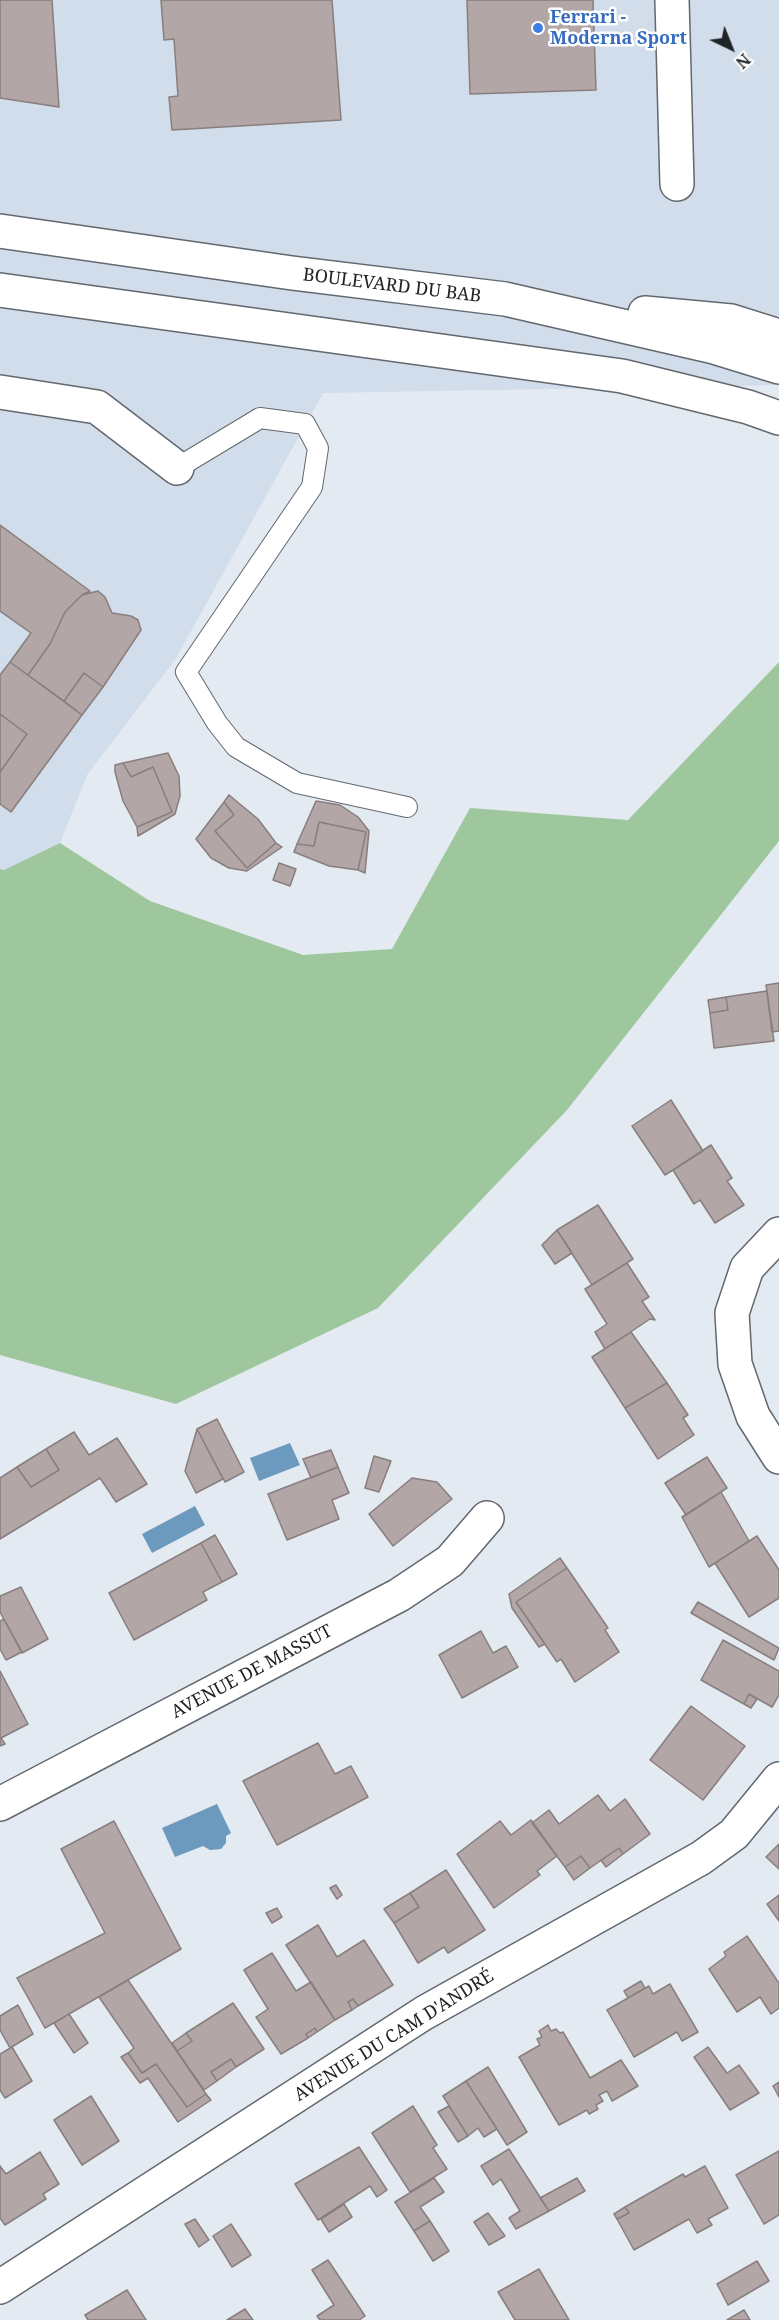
<!DOCTYPE html>
<html>
<head>
<meta charset="utf-8">
<style>
  body { margin:0 }
  #map { position:relative; width:779px; height:2320px; overflow:hidden; background:#e3eaf2; font-family:"Noto Serif",serif }
  canvas { display:block }
  .north { position:absolute; left:701px; top:18px; width:60px; height:60px; -webkit-text-stroke:4px #fff; paint-order:stroke; rotate:137deg; font-size:16px; font-weight:700; line-height:24px; text-align:center; color:#212427 }
  .north::after { content:''; display:block; margin:auto; width:21px; height:27px; background:#212427; clip-path:polygon(50% 0,100% 100%,50% 72%,0 100%) }
</style>
</head>
<body>
<div id="map">
<canvas width="779" height="2320"></canvas>
<div class="north">N</div>
</div>
<script>
const ctx = document.querySelector('canvas').getContext('2d');
ctx.lineJoin = 'round';
function paint(path, color) {
  ctx.fillStyle = color;
  ctx.fill(path, 'evenodd');
}
function shape(rows) {
  const path = new Path2D();
  for (const r of rows) {
    path.moveTo(r[0], r[1]);
    for (let i = 2; i < r.length; i += 2) path.lineTo(r[i], r[i + 1]);
  }
  return path;
}
function trace(path, color, width, dash) {
  ctx.strokeStyle = color;
  ctx.lineWidth = width;
  ctx.lineCap = dash ? 'butt' : 'round';
  ctx.setLineDash(dash || []);
  ctx.stroke(path);
}
function write(font, color, halo, rows, align = 'center') {
  ctx.font = font + ' "Noto Serif",serif';
  ctx.lineWidth = 5;
  ctx.setLineDash([]);
  ctx.textBaseline = 'middle';
  ctx.strokeStyle = halo;
  ctx.fillStyle = color;
  for (const [text, x, y, turn = 0] of rows) {
    ctx.save();
    ctx.translate(x, y);
    ctx.rotate((+turn || 0) * Math.PI / 180);
    ctx.textAlign = isNaN(turn) ? turn : align;
    if (halo) ctx.strokeText(text, 0, 0);
    ctx.fillText(text, 0, 0);
    ctx.restore();
  }
}
paint(shape([
  [0,0,779,0,779,385,323,393,175,660,87,775,60,843,4,870,0,869]
]), '#d1ddeb');
paint(shape([
  [779,662,779,841,567,1110,378,1308,176,1404,0,1355,0,869,4,870,60,843,150,901,303,955,392,949,470,808,628,820]
]), '#9ec79d');
paint(shape([
  [290,1443,300,1465,259,1481,250,1458],
  [195,1506,205,1525,152,1553,142,1534],
  [217,1804,231,1833,226,1836,226,1843,221,1849,210,1850,203,1846,175,1857,162,1828]
]), '#6c99be');
const building = shape([
  [0,0,52,0,59,107,0,98,0,0],
  [161,0,332,0,341,120,172,130,169,97,178,96,174,39,164,40,161,0],
  [467,0,593,0,596,90,470,94,467,0],
  [0,525,90,591,82,595,65,612,50,644,28,675,10,662,31,633,0,611,0,525],
  [98,591,105,597,112,613,131,616,138,620,141,630,103,687,84,673,64,701,28,675,50,644,65,612,82,595,98,591],
  [10,662,82,715,11,812,0,804,0,772,27,734,0,714,0,675,10,662],
  [84,673,103,687,82,715,64,701,84,673],
  [0,714,27,734,0,772,0,714],
  [168,753,179,776,180,796,175,814,138,836,137,827,172,812,153,767,131,777,123,763,168,753],
  [123,763,131,777,153,767,172,812,137,827,123,801,115,772,115,765,123,763],
  [229,795,258,819,276,843,247,868,215,831,234,815,224,802,229,795],
  [316,801,340,805,358,817,369,831,365,873,358,870,366,832,319,822,314,846,297,844,316,801],
  [224,802,234,815,215,831,247,868,276,843,282,847,247,871,229,868,211,858,196,839,224,802],
  [319,822,366,832,358,870,329,866,294,852,297,844,314,846,319,822],
  [279,863,296,869,290,886,273,880,279,863],
  [779,983,779,1031,772,1032,766,985,779,983],
  [767,991,774,1041,714,1048,710,1013,728,1010,726,997,767,991],
  [726,997,728,1010,710,1013,708,1000,726,997],
  [671,1100,703,1151,665,1175,632,1126,671,1100],
  [711,1145,732,1178,727,1181,744,1205,715,1223,700,1200,694,1204,673,1170,711,1145],
  [598,1205,633,1259,592,1285,557,1230,598,1205],
  [557,1230,572,1253,555,1264,542,1245,557,1230],
  [627,1263,649,1297,642,1301,655,1320,650,1319,605,1349,595,1332,607,1324,585,1289,627,1263],
  [631,1332,667,1383,625,1408,592,1357,631,1332],
  [667,1383,688,1415,683,1418,694,1435,658,1459,625,1408,667,1383],
  [217,1419,244,1472,225,1482,197,1429,217,1419],
  [197,1429,223,1479,196,1493,185,1471,197,1429],
  [74,1432,89,1455,117,1438,147,1484,116,1502,100,1478,0,1539,0,1478,17,1467,31,1487,59,1470,46,1449,74,1432],
  [46,1449,59,1470,31,1487,17,1467,46,1449],
  [331,1450,338,1467,311,1478,303,1459,331,1450],
  [374,1456,391,1461,379,1492,365,1488,374,1456],
  [707,1457,727,1488,686,1515,665,1483,707,1457],
  [338,1467,349,1493,332,1500,339,1519,287,1540,268,1494,338,1467],
  [412,1478,437,1482,452,1499,393,1546,369,1514,412,1478],
  [721,1492,749,1541,709,1567,682,1517,721,1492],
  [215,1535,237,1574,222,1582,201,1543,215,1535],
  [757,1536,779,1570,779,1598,749,1617,715,1563,757,1536],
  [201,1543,222,1582,203,1592,207,1600,134,1640,109,1593,201,1543],
  [560,1558,567,1568,516,1602,545,1644,539,1647,512,1608,509,1594,560,1558],
  [567,1568,608,1628,605,1630,619,1652,575,1682,561,1659,557,1662,516,1602,567,1568],
  [21,1587,48,1639,22,1653,0,1612,0,1596,21,1587],
  [698,1602,779,1648,774,1660,691,1613,698,1602],
  [4,1619,22,1652,6,1660,0,1649,0,1621,4,1619],
  [481,1631,493,1653,506,1646,518,1667,462,1698,439,1655,481,1631],
  [723,1640,779,1671,779,1695,772,1707,749,1694,744,1704,701,1680,723,1640],
  [0,1671,28,1724,1,1738,5,1744,0,1746,0,1671],
  [749,1694,757,1699,751,1708,744,1704,749,1694],
  [691,1706,745,1746,703,1800,650,1760,691,1706],
  [318,1743,335,1774,351,1766,368,1797,277,1845,243,1781,318,1743],
  [598,1795,610,1811,625,1799,650,1834,623,1854,619,1848,590,1868,581,1856,565,1867,532,1823,549,1810,559,1824,598,1795],
  [531,1820,557,1856,537,1871,540,1875,494,1908,457,1854,500,1821,511,1835,531,1820],
  [114,1821,181,1949,45,2028,17,1978,105,1933,61,1849,114,1821],
  [779,1844,779,1869,766,1857,779,1844],
  [619,1848,623,1854,606,1867,601,1860,619,1848],
  [581,1856,590,1868,574,1880,565,1867,581,1856],
  [446,1870,485,1930,448,1953,444,1947,418,1963,394,1923,419,1907,410,1893,446,1870],
  [336,1885,342,1895,337,1899,330,1888,336,1885],
  [410,1893,419,1907,394,1923,384,1909,410,1893],
  [779,1895,779,1921,767,1904,779,1895],
  [277,1908,282,1917,272,1923,266,1913,277,1908],
  [318,1925,337,1957,364,1940,393,1985,358,2006,353,1999,348,2002,352,2010,335,2020,286,1945,318,1925],
  [747,1936,779,1983,779,2008,771,2014,760,1997,737,2012,709,1969,726,1956,724,1952,747,1936],
  [272,1953,296,1991,311,1982,335,2020,317,2032,315,2028,306,2034,308,2038,281,2054,256,2017,268,2009,244,1970,272,1953],
  [128,1980,206,2094,187,2107,156,2064,142,2073,128,2053,134,2048,99,1997,128,1980],
  [641,1981,645,1988,628,1998,624,1991,641,1981],
  [670,1984,698,2032,682,2041,677,2032,634,2057,607,2010,649,1986,653,1994,670,1984],
  [353,1999,358,2006,352,2010,348,2002,353,1999],
  [233,2003,264,2049,236,2067,231,2059,211,2072,217,2081,204,2090,177,2051,192,2041,186,2033,233,2003],
  [18,2005,33,2034,10,2048,0,2030,0,2016,18,2005],
  [69,2014,88,2043,74,2053,54,2023,69,2014],
  [548,2025,551,2031,556,2029,560,2033,563,2032,590,2078,621,2060,638,2086,612,2101,607,2091,599,2095,603,2101,596,2105,598,2109,589,2114,587,2110,559,2125,519,2057,540,2045,537,2039,542,2037,539,2031,548,2025],
  [315,2028,317,2032,308,2038,306,2034,315,2028],
  [186,2033,192,2041,177,2051,172,2043,186,2033],
  [12,2047,32,2081,5,2098,0,2090,0,2054,12,2047],
  [708,2047,727,2073,739,2065,759,2093,730,2110,694,2057,708,2047],
  [128,2053,142,2073,156,2064,187,2107,206,2094,211,2100,178,2122,148,2078,140,2083,121,2057,128,2053],
  [231,2059,236,2067,217,2081,211,2072,231,2059],
  [488,2067,527,2132,507,2145,466,2081,488,2067],
  [466,2081,497,2129,484,2137,478,2128,468,2136,443,2096,466,2081],
  [779,2082,779,2097,773,2086,779,2082],
  [91,2096,119,2141,82,2165,54,2120,91,2096],
  [413,2106,437,2145,433,2148,447,2169,410,2192,372,2133,413,2106],
  [449,2106,468,2136,458,2142,438,2112,449,2106],
  [359,2147,387,2190,377,2197,370,2186,318,2220,295,2184,359,2147],
  [509,2149,549,2211,516,2229,509,2218,520,2211,501,2179,493,2185,481,2166,509,2149],
  [779,2151,779,2215,764,2224,736,2175,779,2151],
  [40,2152,59,2184,43,2194,46,2199,5,2225,0,2218,0,2166,6,2174,40,2152],
  [705,2166,728,2208,708,2219,712,2225,697,2233,689,2219,634,2250,617,2219,629,2213,625,2207,683,2174,685,2177,705,2166],
  [434,2178,444,2192,420,2207,430,2221,414,2231,395,2202,434,2178],
  [577,2178,585,2191,549,2211,540,2198,577,2178],
  [344,2204,352,2217,329,2232,321,2219,344,2204],
  [625,2207,629,2213,617,2219,614,2214,625,2207],
  [488,2213,505,2236,489,2245,474,2222,488,2213],
  [195,2219,209,2240,199,2247,185,2224,195,2219],
  [430,2221,449,2251,433,2261,414,2231,430,2221],
  [231,2224,251,2255,232,2267,213,2236,231,2224],
  [328,2260,365,2316,359,2320,320,2320,317,2316,334,2305,312,2270,328,2260],
  [757,2261,769,2281,728,2305,717,2284,757,2261],
  [539,2269,569,2320,515,2320,498,2292,539,2269],
  [127,2290,146,2320,88,2320,85,2315,127,2290],
  [245,2309,253,2320,227,2320,245,2309],
  [744,2310,750,2320,727,2320,744,2310]
]);
paint(building, '#b2a7a6');
trace(building, '#887e7d', 1.5);
const lane = shape([
  [177,468,260,418,305,424,318,448,312,487,186,672,217,723,236,747,297,783,407,807]
]);
const street = shape([
  [672,0,677,184],
  [0,392,97,407,177,468],
  [779,1234,747,1268,732,1313,735,1364,753,1416,779,1457],
  [0,1804,399,1595,450,1561,487,1518],
  [0,2287,424,2013,701,1858,734,1834,779,1779]
]);
const primary = shape([
  [0,231,292,273,505,299,714,347,779,367],
  [0,290,622,376,748,407,779,418],
  [645,313,731,321,779,336]
]);
trace(lane, '#62686e', 22);
trace(street, '#62686e', 36);
trace(primary, '#62686e', 36);
trace(lane, '#fff', 20);
trace(street, '#fff', 33);
trace(primary, '#fff', 33);
for (const [x, y, r, color] of [
  [538,28,6,"#3f7fe0"]
]) {
  const dot = new Path2D();
  dot.arc(x, y, r, 0, 2 * Math.PI);
  ctx.fillStyle = color;
  ctx.fill(dot);
  trace(dot, '#fff', 2);
}
write('bold 18px', '#366cbe', '#fff', [
  ["Ferrari -",550,18],
  ["Moderna Sport",550,39]
], 'left');
write('18px', '#212427', '#fff', [
  ["BOULEVARD DU BAB",392,286,7],
  ["AVENUE DE MASSUT",252,1672,-28],
  ["AVENUE DU CAM D'ANDRÉ",394,2036,-32]
]);
</script>
</body>
</html>
